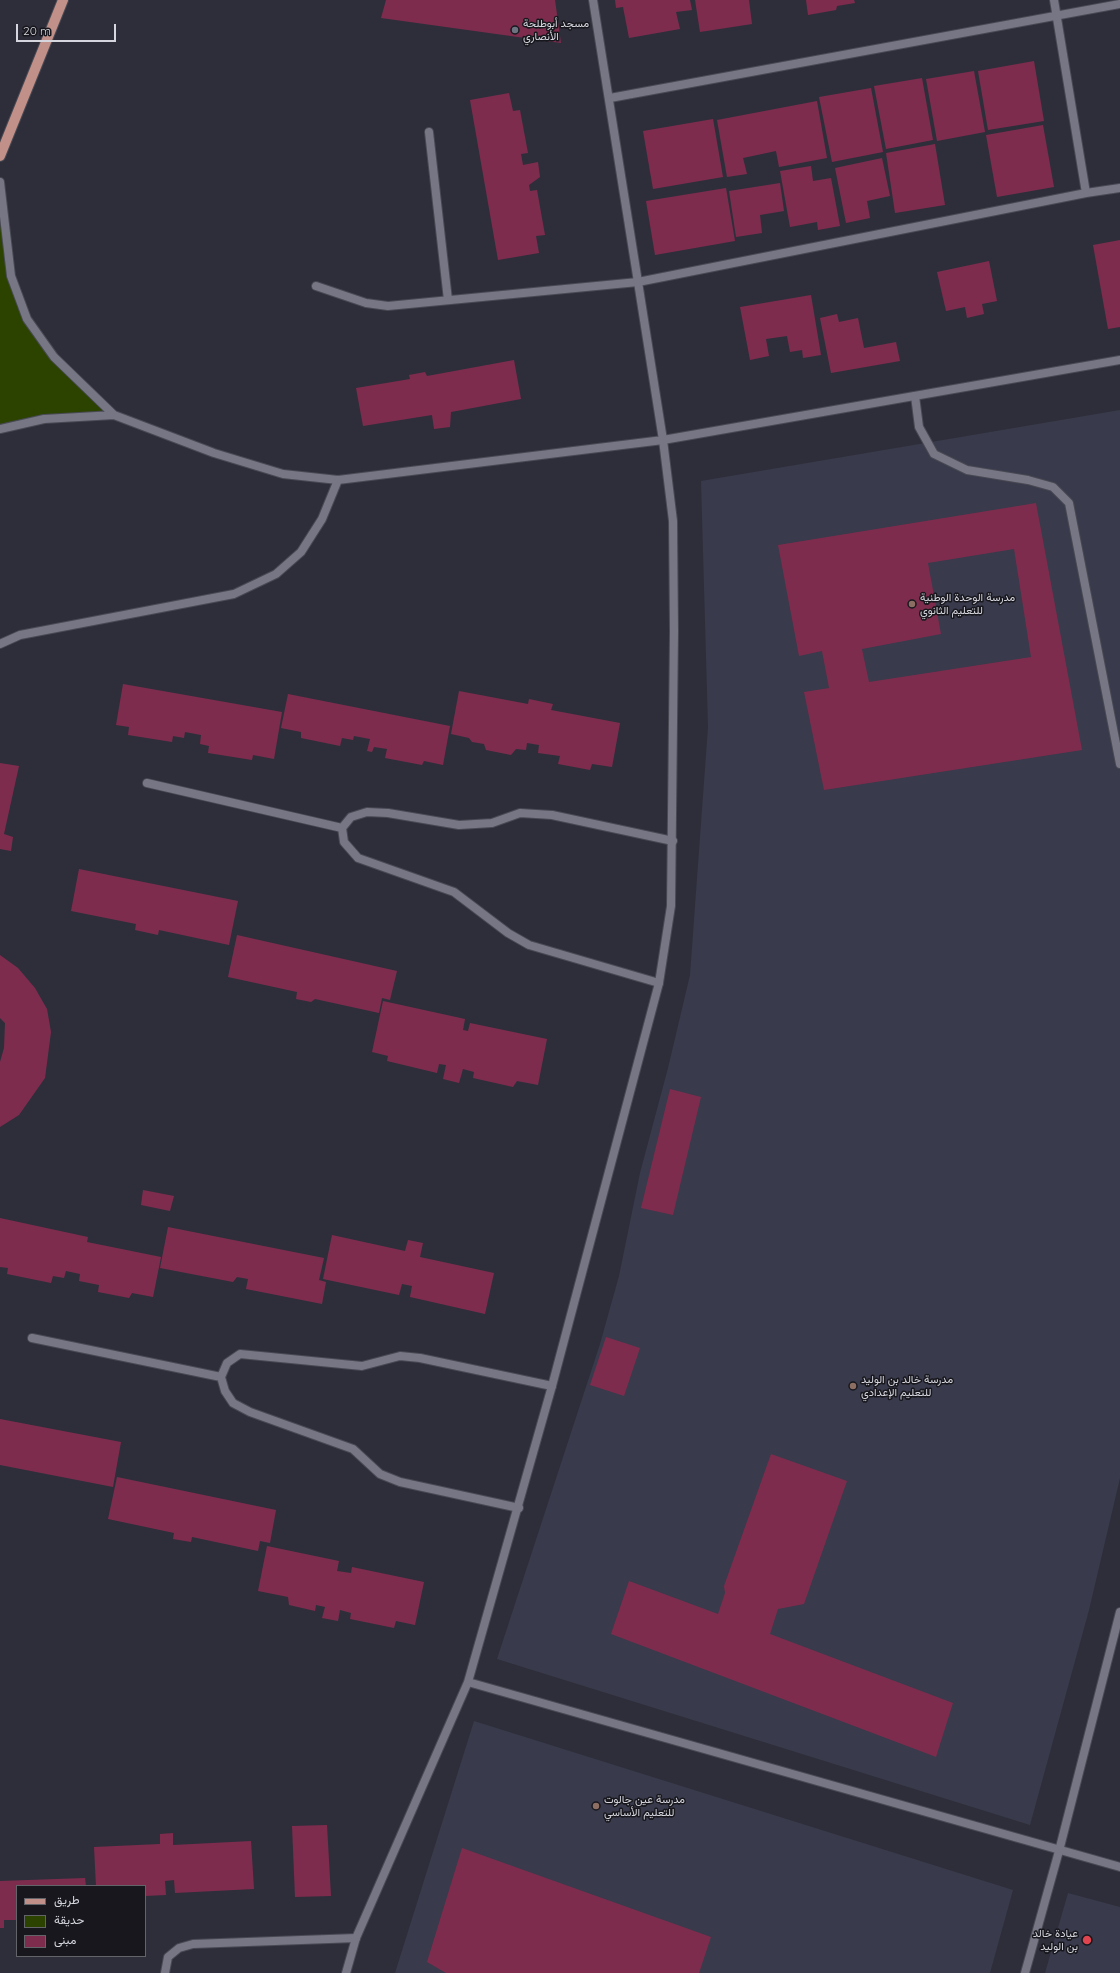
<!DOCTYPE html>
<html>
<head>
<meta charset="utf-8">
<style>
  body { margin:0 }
  #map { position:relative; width:1120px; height:1973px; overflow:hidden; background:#2e2e3b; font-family:Quicksand,Vazirmatn,sans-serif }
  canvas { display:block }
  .legend { position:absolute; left:16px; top:1885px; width:130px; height:72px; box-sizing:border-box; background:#17171d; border:1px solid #63636a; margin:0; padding:5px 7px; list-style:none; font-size:12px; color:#d5d6de }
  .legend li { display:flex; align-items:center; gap:8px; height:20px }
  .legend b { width:20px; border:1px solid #63636a }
  .scale { position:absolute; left:16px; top:24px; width:100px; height:18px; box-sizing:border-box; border:2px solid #d5d6de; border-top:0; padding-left:5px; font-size:12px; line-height:14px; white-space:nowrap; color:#d5d6de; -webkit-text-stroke:3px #17171d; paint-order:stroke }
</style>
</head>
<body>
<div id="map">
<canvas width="1120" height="1973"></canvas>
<ul class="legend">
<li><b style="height:5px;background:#c19088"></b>طريق</li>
<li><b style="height:11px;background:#2c4300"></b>حديقة</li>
<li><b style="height:11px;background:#7e2c4d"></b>مبنى</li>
</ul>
<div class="scale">20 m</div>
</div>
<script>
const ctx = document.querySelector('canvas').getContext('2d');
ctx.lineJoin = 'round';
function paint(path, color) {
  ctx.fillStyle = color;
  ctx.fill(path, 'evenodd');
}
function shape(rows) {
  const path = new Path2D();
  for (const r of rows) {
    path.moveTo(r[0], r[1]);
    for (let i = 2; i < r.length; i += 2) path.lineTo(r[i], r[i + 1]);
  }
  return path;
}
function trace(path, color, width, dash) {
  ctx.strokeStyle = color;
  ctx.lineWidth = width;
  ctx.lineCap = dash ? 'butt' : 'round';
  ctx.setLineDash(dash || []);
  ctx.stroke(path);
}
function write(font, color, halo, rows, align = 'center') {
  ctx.font = font + ' Quicksand,Vazirmatn,sans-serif';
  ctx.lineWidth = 3;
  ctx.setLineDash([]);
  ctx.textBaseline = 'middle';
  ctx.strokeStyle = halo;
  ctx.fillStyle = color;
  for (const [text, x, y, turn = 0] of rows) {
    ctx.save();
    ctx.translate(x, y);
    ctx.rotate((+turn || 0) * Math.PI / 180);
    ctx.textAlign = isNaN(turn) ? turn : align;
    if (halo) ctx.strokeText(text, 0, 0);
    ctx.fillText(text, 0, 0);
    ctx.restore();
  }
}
paint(shape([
  [1120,410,1120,1478,1089,1610,1030,1825,497,1659,600,1344,619,1276,640,1173,668,1068,690,975,708,727,701,481],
  [474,1721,1013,1890,990,1973,395,1973],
  [1068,1893,1120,1907,1120,1973,1045,1973]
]), '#393a4b');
paint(shape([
  [0,187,10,279,25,322,112,414,0,426]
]), '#2c4300');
paint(shape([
  [386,0,555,0,561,43,381,18],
  [615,0,690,0,692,10,676,12,680,29,629,38,623,7,616,8],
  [695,0,749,0,752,24,700,32],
  [806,0,854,0,855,3,837,6,836,10,808,15],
  [1034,61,1044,121,988,130,978,71],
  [974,71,985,132,937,141,926,79],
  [922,78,933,140,886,149,874,86],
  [871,88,883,152,832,162,819,97],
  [509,93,513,111,520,110,528,153,521,154,523,165,538,162,540,177,529,185,530,191,537,190,545,235,536,236,539,253,498,260,470,100],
  [817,101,827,158,779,167,776,151,743,158,747,174,727,177,717,120],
  [713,119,723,177,653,189,643,131],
  [1043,125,1054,187,997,197,986,135],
  [935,144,945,205,895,213,886,153],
  [882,158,890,196,867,201,870,218,846,223,835,168],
  [811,166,813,181,831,178,840,226,818,230,817,222,790,227,780,171],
  [780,183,784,211,760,215,762,233,736,237,729,191],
  [726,188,735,241,655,255,646,201],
  [1120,240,1120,327,1108,329,1093,245],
  [989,261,997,301,982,304,984,314,967,318,965,307,946,311,937,272],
  [811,295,821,355,803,358,802,350,790,352,787,336,766,339,769,356,750,360,740,307],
  [837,314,839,322,858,318,864,348,896,342,900,361,831,373,820,318],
  [514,360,521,399,451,412,450,427,434,429,432,415,363,426,356,388,410,379,409,375,425,372,427,376],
  [1036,503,1082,750,824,790,804,692,829,688,822,651,799,656,778,545],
  [1014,549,1031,657,869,682,862,649,941,634,928,563],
  [123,684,282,712,274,759,253,755,252,760,208,753,209,746,200,744,201,735,185,732,184,738,173,736,172,742,128,735,129,727,116,725],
  [459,691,528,704,529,699,553,704,551,710,620,723,612,767,592,764,590,770,558,764,560,756,538,753,539,745,527,743,526,750,516,749,511,755,486,750,484,744,472,742,469,738,451,734],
  [288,694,450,726,443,765,424,761,422,765,385,758,387,749,374,747,372,752,367,751,370,739,354,736,353,740,342,738,340,746,301,738,301,732,281,728],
  [0,763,19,766,4,834,13,837,11,851,0,849],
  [79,869,238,901,229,945,159,930,158,935,135,930,136,924,71,911],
  [237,935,397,971,390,1000,382,998,379,1013,315,999,311,1002,296,999,297,992,228,977],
  [0,955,18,968,35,988,47,1009,51,1032,45,1078,19,1115,0,1127,0,1062,4,1048,5,1023,0,1018],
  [383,1001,465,1019,463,1030,468,1031,470,1023,547,1039,538,1085,517,1081,513,1087,473,1078,474,1072,463,1069,459,1083,443,1079,446,1065,439,1064,437,1073,387,1061,388,1056,372,1052],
  [670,1089,701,1097,673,1215,641,1208],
  [143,1190,174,1196,170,1211,141,1205],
  [0,1218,88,1237,87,1242,161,1257,153,1297,132,1293,129,1298,98,1292,99,1285,79,1281,80,1274,66,1271,64,1278,53,1276,51,1283,7,1274,8,1268,0,1267],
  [168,1227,324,1258,319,1280,326,1282,322,1304,246,1289,248,1279,237,1277,233,1282,160,1268],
  [332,1235,405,1251,408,1240,423,1243,420,1257,494,1273,485,1314,410,1297,412,1286,402,1284,399,1295,323,1279],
  [606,1337,640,1348,624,1396,590,1385],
  [0,1419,121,1442,113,1487,0,1465],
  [771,1454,847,1481,804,1604,778,1609,770,1634,953,1703,936,1757,611,1634,629,1581,718,1614,725,1593,724,1586],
  [117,1477,276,1510,270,1543,260,1541,258,1551,192,1537,191,1542,173,1539,174,1533,108,1519],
  [267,1546,339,1561,337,1571,351,1573,352,1567,424,1582,415,1625,396,1621,394,1628,350,1619,351,1613,340,1610,338,1621,322,1618,325,1607,316,1605,315,1611,289,1605,288,1597,258,1591],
  [327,1825,331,1896,295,1897,292,1826],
  [173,1833,173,1845,251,1841,254,1889,175,1893,174,1880,165,1881,166,1895,145,1896,145,1886,96,1886,94,1847,160,1844,160,1834],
  [462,1848,711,1937,699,1973,446,1973,427,1962],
  [85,1878,86,1886,17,1886,17,1920,4,1920,4,1928,0,1928,0,1881]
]), '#7e2c4d');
const lane = shape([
  [429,132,448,300],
  [316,286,366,303,388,306,638,282],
  [915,396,919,427,934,454,967,470,1028,480,1053,487,1069,503,1120,764],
  [147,783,342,828],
  [659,983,529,945,508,933,454,892,358,858,344,842,342,828,351,817,367,812,388,813,459,825,492,823,520,813,552,815,673,841],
  [32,1338,221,1377],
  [519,1508,400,1482,380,1474,353,1449,250,1412,233,1403,225,1391,221,1377,227,1363,240,1354,362,1366,400,1356,420,1358,552,1386],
  [165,1973,168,1957,179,1948,193,1944,356,1938]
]);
const street = shape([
  [1054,0,1086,193],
  [610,98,1120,4],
  [0,182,11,276,27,319,54,357,114,415,214,453,283,474,338,480,663,440,1120,360],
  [638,282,1086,193,1120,188],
  [0,429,44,419,114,415],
  [0,644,20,635,234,594,276,574,301,552,322,519,338,480],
  [468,1682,1120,1867],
  [346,1973,356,1938,468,1682,552,1386,659,983,671,906,674,631,673,521,663,440,638,282,593,0],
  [1025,1973,1059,1851,1120,1612]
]);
const primary = shape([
  [0,156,63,0]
]);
trace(lane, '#484953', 10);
trace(street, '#484953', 10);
trace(primary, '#484953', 12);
trace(lane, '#767685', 8);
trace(street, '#767685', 8);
trace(primary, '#c19088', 10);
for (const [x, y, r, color] of [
  [515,30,4,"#6b7280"],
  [912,604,4,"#8d6e63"],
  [853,1386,4,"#8d6e63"],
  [596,1806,4,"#8d6e63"],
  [1087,1940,5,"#e0444e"]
]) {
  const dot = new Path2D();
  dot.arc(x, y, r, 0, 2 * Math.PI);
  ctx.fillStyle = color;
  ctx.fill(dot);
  trace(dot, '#17171d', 1.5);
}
write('11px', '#d5d6de', '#17171d', [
  ["مسجد أبوطلحة",523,24],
  ["الأنصاري",523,37],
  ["مدرسة الوحدة الوطنية",920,598],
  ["للتعليم الثانوي",920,611],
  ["مدرسة خالد بن الوليد",861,1380],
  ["للتعليم الإعدادي",861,1393],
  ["مدرسة عين جالوت",604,1800],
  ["للتعليم الأساسي",604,1813],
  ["عيادة خالد",1078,1934,"right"],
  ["بن الوليد",1078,1947,"right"]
], 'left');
</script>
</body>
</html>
